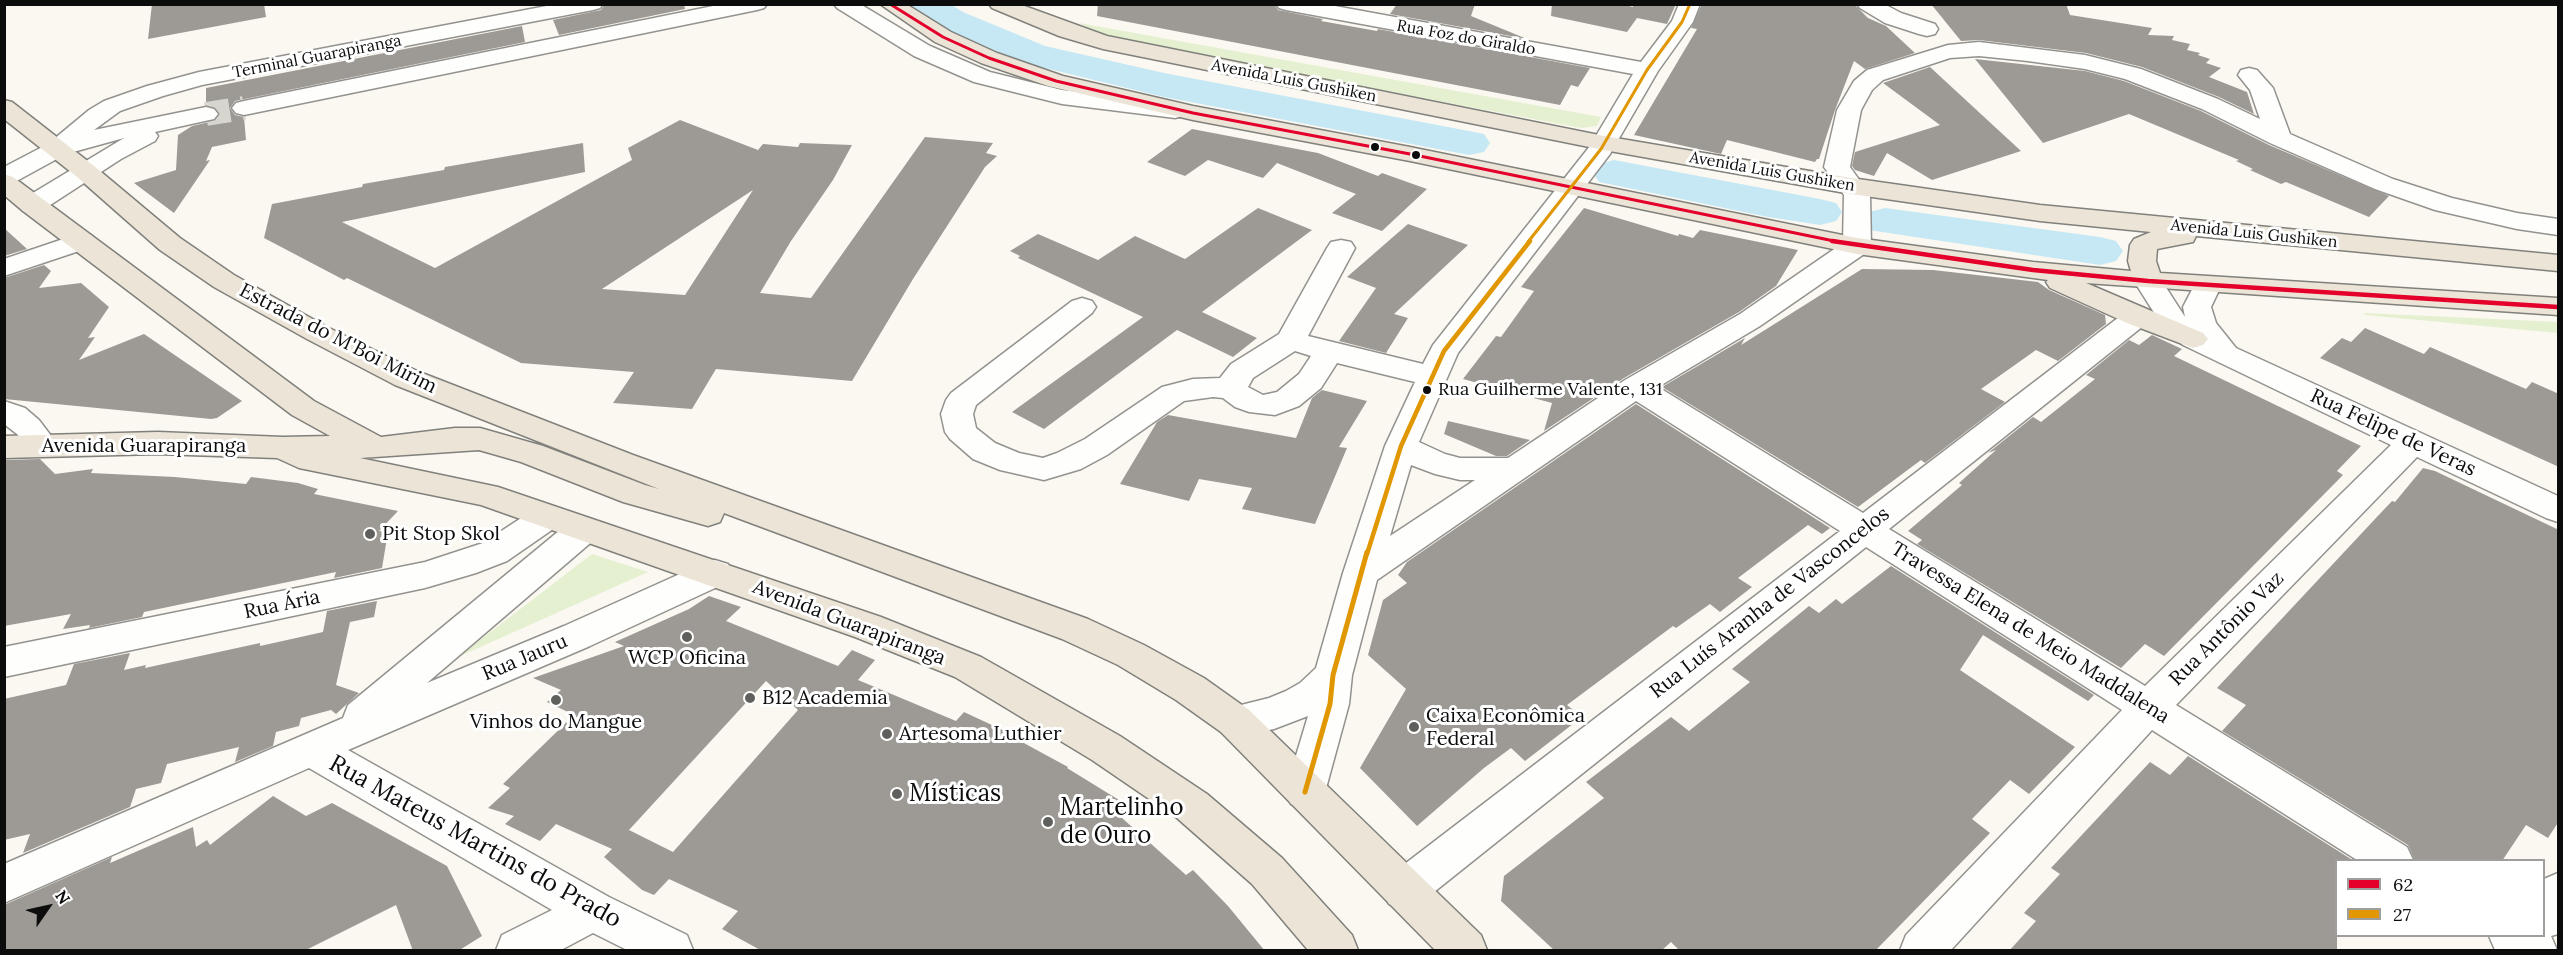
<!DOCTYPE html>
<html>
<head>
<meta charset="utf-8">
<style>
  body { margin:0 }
  #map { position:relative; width:2563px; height:955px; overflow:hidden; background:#faf8f0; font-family:Lora,serif }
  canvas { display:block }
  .frame { position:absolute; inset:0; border:6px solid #0c0c0c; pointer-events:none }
  .legend { position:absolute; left:2335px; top:859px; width:210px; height:78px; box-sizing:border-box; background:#fff; border:2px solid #9e9e9e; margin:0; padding:8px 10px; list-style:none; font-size:18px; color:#0c0c0c }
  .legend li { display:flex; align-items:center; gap:12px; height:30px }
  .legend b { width:30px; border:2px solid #9e9e9e }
  .north { position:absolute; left:18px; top:877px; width:60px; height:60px; -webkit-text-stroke:4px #fff; paint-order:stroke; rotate:56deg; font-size:16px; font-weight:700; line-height:24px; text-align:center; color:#0c0c0c }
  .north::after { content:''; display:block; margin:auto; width:21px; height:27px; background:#0c0c0c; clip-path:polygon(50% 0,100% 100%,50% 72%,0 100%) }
</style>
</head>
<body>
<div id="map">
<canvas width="2563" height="955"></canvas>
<div class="frame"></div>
<ul class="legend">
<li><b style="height:8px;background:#e4002b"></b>62</li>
<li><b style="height:8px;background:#e09701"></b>27</li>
</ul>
<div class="north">N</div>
</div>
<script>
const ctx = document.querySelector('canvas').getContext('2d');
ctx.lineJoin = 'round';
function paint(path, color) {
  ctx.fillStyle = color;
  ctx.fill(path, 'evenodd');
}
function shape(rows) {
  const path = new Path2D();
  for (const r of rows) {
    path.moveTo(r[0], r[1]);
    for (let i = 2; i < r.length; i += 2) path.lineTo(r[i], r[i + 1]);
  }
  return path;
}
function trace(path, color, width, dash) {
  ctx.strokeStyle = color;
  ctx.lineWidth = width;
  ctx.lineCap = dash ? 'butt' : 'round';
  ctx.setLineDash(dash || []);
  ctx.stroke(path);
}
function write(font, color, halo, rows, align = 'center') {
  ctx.font = font + ' Lora,serif';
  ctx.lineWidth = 6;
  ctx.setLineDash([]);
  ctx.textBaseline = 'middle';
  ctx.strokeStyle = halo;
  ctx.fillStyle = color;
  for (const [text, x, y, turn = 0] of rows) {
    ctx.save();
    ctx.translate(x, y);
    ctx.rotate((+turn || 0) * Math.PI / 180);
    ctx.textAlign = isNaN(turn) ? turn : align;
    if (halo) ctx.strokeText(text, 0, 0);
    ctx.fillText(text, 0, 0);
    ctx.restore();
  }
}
paint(shape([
  [1079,23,1601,117,1597,126,1581,128,1156,47,1100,34],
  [2364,313,2558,322,2558,333,2365,315],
  [592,554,648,572,458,657]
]), '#e5f0d0');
paint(shape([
  [908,4,950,4,963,12,1045,46,1164,73,1469,131,1484,134,1490,143,1484,152,1469,155,1164,97,1020,62,937,28,912,12,908,4],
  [1614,160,1820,199,1836,203,1842,212,1836,221,1820,225,1768,217,1599,182,1593,173,1599,164,1614,160],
  [1885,208,2100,237,2116,241,2123,251,2116,261,2100,265,1869,230,1863,221,1869,212,1885,208]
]), '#c6e8f5');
paint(shape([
  [152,4,264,4,266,17,148,39],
  [605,4,684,4,685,9,559,35,553,20,601,10],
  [1098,4,1274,4,1278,10,1323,19,1321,21,1377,31,1378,29,1590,68,1578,87,1571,85,1560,105,1097,16],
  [1397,4,1475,4,1471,16,1527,39,1390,14],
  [1552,4,1621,4,1633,7,1633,4,1676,4,1667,24,1637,18,1627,32,1551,16],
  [1702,4,1855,5,1868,18,1886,26,1915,53,1865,69,1854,61,1835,110,1819,159,1817,159,1815,162,1727,140,1721,154,1634,135,1697,29,1691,28],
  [1931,4,2066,4,2070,15,2152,28,2148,35,2174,36,2172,40,2190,44,2187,50,2200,53,2198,55,2210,59,2206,63,2221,68,2209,77,2247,92,2254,114,2219,97,2142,67,2086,53,1979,40,1961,41],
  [522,26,525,42,235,101,230,108,235,115,244,117,246,140,212,147,206,161,210,160,174,213,134,183,176,170,178,135,192,126,214,121,220,115,216,108,206,105,206,88],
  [1975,59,2085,71,2124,81,2201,111,2269,145,2389,196,2369,217,2286,182,2281,184,2250,170,2253,169,2236,161,2239,160,2129,114,2043,143],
  [1930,67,2021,151,1932,180,1887,153,1874,176,1855,170,1852,166,1855,152,1940,125,1883,83],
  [680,120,758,150,763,144,798,147,800,143,852,145,833,180,791,241,760,293,811,298,925,137,993,143,986,153,997,156,985,167,913,279,852,381,716,369,692,409,613,403,634,372,521,363,347,278,344,280,264,238,272,204,362,187,363,184,444,170,445,167,583,143,585,172,342,222,435,268,632,160,628,148],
  [753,190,685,295,602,289],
  [1192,129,1318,153,1378,176,1382,173,1427,189,1382,231,1332,213,1356,194,1277,163,1263,178,1208,160,1185,176,1147,162],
  [1258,208,1312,230,1202,312,1257,338,1233,357,1177,330,1044,429,1012,412,1143,317,1018,258,1020,256,1010,251,1038,234,1098,260,1135,236,1185,259],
  [1584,208,1678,236,1679,234,1693,238,1700,230,1798,250,1776,286,1739,312,1624,378,1544,431,1552,403,1463,379,1496,336,1501,337,1534,291,1521,287],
  [1408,224,1468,245,1394,314,1408,318,1386,353,1339,341,1376,288,1347,277],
  [4,228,26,248,27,249,4,256],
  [44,265,51,271,39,288,81,283,109,307,88,338,95,337,79,360,144,334,242,401,217,418,211,419,4,399,4,278],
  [1862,269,1933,270,2038,282,2049,290,2105,315,2106,324,2058,361,2036,350,1981,389,2005,402,1925,463,1921,460,1858,507,1662,387,1745,338,1741,345],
  [2365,328,2424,354,2430,347,2526,389,2532,382,2559,394,2559,467,2320,358,2342,338,2351,342],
  [2152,335,2182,349,2174,356,2361,446,2337,471,2343,475,2164,656,2145,644,2121,668,1917,544,1922,540,1908,531,1962,485,1959,483,1996,450,1988,453,2033,417,2041,422,2095,379,2086,375,2129,340,2139,345],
  [1322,390,1367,401,1339,447,1347,448,1315,524,1242,509,1252,488,1199,479,1189,501,1120,484,1157,422,1168,415,1296,438,1312,398],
  [1636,404,1830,528,1822,534,1808,525,1738,578,1752,587,1720,612,1710,604,1676,628,1673,626,1567,705,1582,717,1525,761,1511,748,1484,768,1417,826,1360,768,1406,689,1368,655,1383,600,1407,583,1398,575,1407,562],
  [1448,421,1530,440,1507,456,1496,456,1444,434],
  [40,459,55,474,93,469,91,473,175,477,246,484,251,477,298,483,318,489,314,494,398,511,379,531,388,532,382,568,334,578,336,572,144,612,142,617,89,628,90,625,63,629,71,614,4,626,4,460],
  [2423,468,2435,471,2559,530,2559,821,2548,838,2526,825,2502,861,2415,861,2408,845,2222,731,2246,705,2217,688,2375,519,2392,501,2395,502],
  [1891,566,2094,695,2088,701,1983,635,1960,670,2075,747,2029,794,2010,780,1972,819,1990,833,1875,951,1680,951,1671,942,1661,951,1555,951,1501,901,1504,876,1604,798,1586,782,1671,717,1689,731,1750,682,1732,669,1809,606,1819,613,1836,599,1842,604],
  [709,596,741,607,726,621,838,666,852,650,875,660,858,680,956,721,964,712,1024,740,1022,742,1068,767,1067,768,1132,808,1122,818,1186,875,1193,870,1228,906,1265,951,762,951,722,929,738,911,669,879,654,895,642,890,604,857,612,849,556,824,540,841,505,824,514,816,488,808,510,788,503,784,574,715,547,702,561,690,533,678,624,646,615,642,689,609],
  [766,681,798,710,673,852,629,830],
  [377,601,374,617,350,622,336,685,359,693,336,714,331,710,301,718,299,726,276,732,273,746,235,762,239,747,167,764,161,783,136,789,130,807,23,853,30,834,4,840,4,699,66,685,74,664,130,653,124,670,146,665,145,668,260,643,260,646,323,632,327,611],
  [2188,756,2354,861,2337,861,2337,951,2009,951,2036,921,2024,913,2060,874,2051,868,2150,762,2170,775],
  [273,796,306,816,332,803,447,866,482,936,458,951,413,951,396,905,304,951,4,951,4,905,112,857,110,863,193,827,196,847,207,840,210,845]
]), '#9d9a96');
trace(shape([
  [206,114,244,108]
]), '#d6d5ce', 24, [24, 12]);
const minor = shape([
  [557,4,603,4,600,8,593,10,202,85,163,96,120,111,94,130,206,107,214,109,218,114,214,119,155,132,158,136,155,141,121,159,41,211,32,213,23,211,19,205,23,199,124,138,66,154,13,183,4,186,4,167,48,144,89,110,104,101,147,86,199,72,557,4],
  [723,4,767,4,764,8,757,10,244,115,236,113,232,108,236,103,244,101,723,4],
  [834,4,860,4,930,46,990,72,1062,90,1175,104,1183,106,1187,111,1183,116,1175,118,1062,104,974,82,914,56,837,8,834,4],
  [1276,4,1324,4,1641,62,1672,21,1679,4,1700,4,1693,22,1658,71,1610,154,1458,353,1419,442,1445,454,1460,458,1508,458,1625,380,1740,314,1843,243,1844,195,1824,167,1837,110,1854,81,1867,70,1948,45,1979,42,2085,55,2141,69,2218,99,2260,119,2250,90,2238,75,2241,70,2249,68,2257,70,2273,88,2290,134,2393,179,2452,198,2517,213,2558,219,2558,235,2517,229,2435,210,2375,189,2270,143,2202,109,2125,79,2085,69,2028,61,1979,56,1950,58,1883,80,1872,90,1861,110,1850,167,1870,195,1871,246,1867,252,1760,326,1658,387,1863,513,2127,311,2137,308,2147,311,2151,317,2147,323,1889,529,2145,686,2391,445,2183,345,2165,330,2134,281,2138,275,2148,273,2158,275,2185,317,2183,307,2197,280,2207,278,2217,280,2221,286,2211,307,2216,323,2236,348,2558,496,2558,522,2546,518,2417,457,2176,705,2407,847,2413,860,2357,860,2152,730,1951,950,1900,950,1906,935,2122,710,1866,547,1419,904,1404,909,1389,904,1382,890,1389,876,1840,531,1636,401,1377,580,1352,675,1349,704,1325,792,1319,804,1305,809,1291,804,1285,792,1308,716,1274,729,1235,737,1221,732,1215,721,1221,710,1269,698,1286,691,1300,683,1316,668,1343,573,1385,446,1415,382,1337,363,1321,388,1299,406,1275,415,1249,412,1235,407,1223,398,1213,397,1184,401,1107,455,1081,469,1044,480,1000,470,973,459,950,439,945,432,941,414,946,400,951,393,1072,301,1082,298,1092,301,1096,307,1092,313,976,405,973,414,976,428,995,443,1019,453,1043,458,1057,453,1085,439,1162,387,1193,379,1220,378,1231,364,1279,334,1327,248,1331,242,1341,240,1351,242,1355,248,1308,336,1423,364,1433,345,1590,146,1633,74,1286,10,1279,8,1276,4],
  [1295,351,1311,356,1299,374,1277,392,1263,395,1248,387,1253,378,1295,351],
  [1411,465,1435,474,1460,480,1475,480,1390,536,1411,465],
  [1857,4,1884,4,1901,13,1935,24,1938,29,1935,34,1927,36,1919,34,1885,23,1860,8,1857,4],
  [81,233,91,235,95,241,91,247,4,276,4,259,81,233],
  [4,401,25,408,39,420,58,445,53,453,42,456,31,453,17,434,4,424,4,401],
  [547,505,559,509,564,517,559,525,507,561,476,573,425,588,4,677,4,647,425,562,483,543,535,509,547,505],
  [583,518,595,521,600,530,595,539,427,683,564,626,702,564,715,560,728,564,733,573,728,582,590,646,348,750,609,897,687,935,693,950,627,950,593,933,561,950,496,950,502,935,552,910,309,768,4,903,4,864,343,718,348,705,571,521,583,518],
  [2558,873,2558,934,2551,936,2557,950,2495,950,2489,936,2544,936,2544,879,2558,873]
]);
const major = shape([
  [880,4,906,4,951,32,997,53,1063,76,1193,106,1410,147,1857,238,2033,262,2131,271,2128,261,2130,245,2134,239,2151,232,2040,221,1851,194,1604,150,1103,49,1059,36,992,8,989,4,1019,4,1107,36,1604,136,1851,178,2040,205,2558,255,2558,271,2196,236,2193,242,2157,249,2156,261,2160,273,2558,298,2558,315,2086,283,2203,333,2208,339,2203,345,2193,348,2127,323,2050,288,2046,282,2048,280,1857,254,1410,161,1193,120,1048,86,981,63,935,42,880,4],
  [4,100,12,102,94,166,180,238,234,275,327,327,417,371,633,455,1088,619,1144,645,1204,678,1249,710,1481,935,1487,950,1435,950,1221,732,1176,700,1118,665,1062,639,724,513,720,522,708,526,623,502,521,462,479,450,360,458,498,487,881,617,981,657,1120,736,1207,794,1282,858,1352,935,1358,950,1308,950,1252,884,1177,818,1092,760,955,677,855,637,481,505,299,468,277,458,158,454,4,458,4,436,158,432,283,437,330,436,292,415,23,211,4,195,4,174,13,177,314,401,381,437,455,428,480,428,543,446,645,485,659,489,395,385,307,339,214,287,160,250,76,176,4,119,4,100]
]);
trace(minor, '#93928f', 3);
trace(major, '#80807c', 3);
paint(minor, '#fefefd');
paint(major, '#ece5d7');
trace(shape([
  [890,4,943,37,989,58,1056,81,1193,113,1410,154,1839,242]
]), '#e4002b', 3);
trace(shape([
  [1832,241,2033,270,2148,281,2558,307]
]), '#e4002b', 4.5);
trace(shape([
  [1528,242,1601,149,1647,70,1682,22,1690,4]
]), '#e09701', 3);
trace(shape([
  [1367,554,1401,446,1444,351,1530,241]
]), '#e09701', 4.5);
trace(shape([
  [1305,792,1330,704,1333,675,1367,552]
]), '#e09701', 5);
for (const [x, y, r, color] of [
  [1375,147,5,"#0c0c0c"],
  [1416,155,5,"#0c0c0c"],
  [1427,390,5,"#0c0c0c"],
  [370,534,6,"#5f5f5c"],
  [687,637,6,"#5f5f5c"],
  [750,698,6,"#5f5f5c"],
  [556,700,6,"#5f5f5c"],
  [1414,727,6,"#5f5f5c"],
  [887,734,6,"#5f5f5c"],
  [897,794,6,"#5f5f5c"],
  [1048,822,6,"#5f5f5c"]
]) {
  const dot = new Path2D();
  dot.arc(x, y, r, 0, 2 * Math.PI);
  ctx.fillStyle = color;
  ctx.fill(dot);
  trace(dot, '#fff', 2);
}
write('16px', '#0c0c0c', '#fff', [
  ["Rua Foz do Giraldo",1466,38,10],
  ["Terminal Guarapiranga",317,57,-11],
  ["Avenida Luis Gushiken",1294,81,11],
  ["Avenida Luis Gushiken",1772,172,10],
  ["Avenida Luis Gushiken",2254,234,6]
]);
write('18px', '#0c0c0c', '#fff', [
  ["Rua Guilherme Valente, 131",1438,390]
], 'left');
write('20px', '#0c0c0c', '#fff', [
  ["Estrada do M'Boi Mirim",338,339,27],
  ["Rua Felipe de Veras",2393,433,25],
  ["Avenida Guarapiranga",144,446],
  ["Rua Luís Aranha de Vasconcelos",1770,603,-38],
  ["Rua Ária",282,605,-12],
  ["Avenida Guarapiranga",849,623,21],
  ["Rua Antônio Vaz",2227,629,-45],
  ["Travessa Elena de Meio Maddalena",2030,633,32],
  ["Rua Jauru",525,658,-23]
]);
write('20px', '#0c0c0c', '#fff', [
  ["Pit Stop Skol",382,534],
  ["WCP Oficina",687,658,"center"],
  ["B12 Academia",762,698],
  ["Caixa Econômica",1426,716],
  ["Federal",1426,739],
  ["Vinhos do Mangue",556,722,"center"],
  ["Artesoma Luthier",899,734]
], 'left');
write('24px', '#0c0c0c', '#fff', [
  ["Místicas",909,794],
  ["Martelinho",1060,808],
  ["de Ouro",1060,836]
], 'left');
write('24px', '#0c0c0c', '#fff', [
  ["Rua Mateus Martins do Prado",475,842,29]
]);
</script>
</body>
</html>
